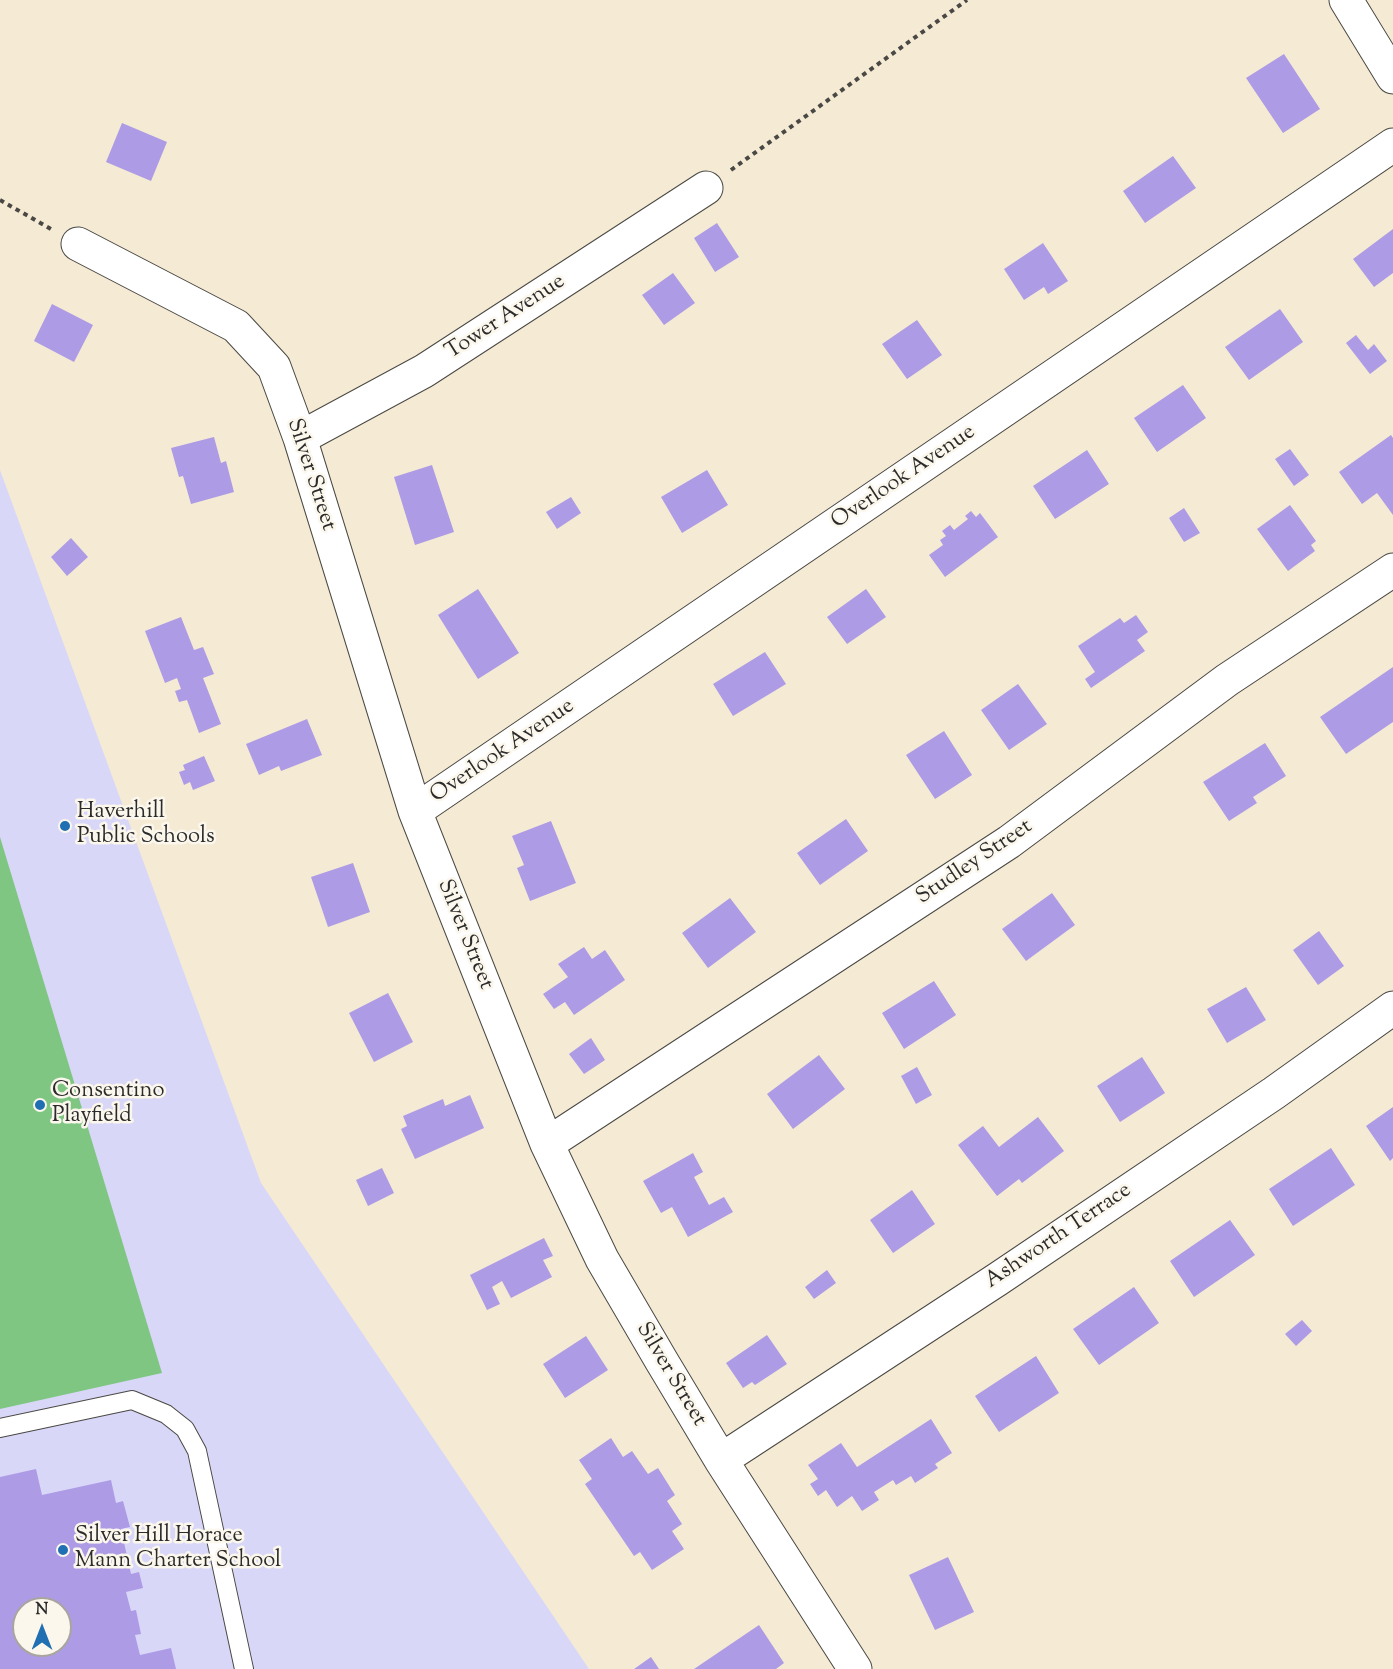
<!DOCTYPE html>
<html>
<head>
<meta charset="utf-8">
<style>
  body { margin:0 }
  #map { position:relative; width:1393px; height:1669px; overflow:hidden; background:#f5ead4; font-family:"Sorts Mill Goudy",serif }
  canvas { display:block }
  .north { position:absolute; left:12px; top:1597px; width:60px; height:60px; box-sizing:border-box; background:#fbf7ec; border:2px solid #a8a59f; border-radius:50%; rotate:0deg; font-size:16px; font-weight:700; line-height:24px; text-align:center; color:#2b2b2b }
  .north::after { content:''; display:block; margin:auto; width:21px; height:27px; background:#1f6fb2; clip-path:polygon(50% 0,100% 100%,50% 72%,0 100%) }
</style>
</head>
<body>
<div id="map">
<canvas width="1393" height="1669"></canvas>
<div class="north">N</div>
</div>
<script>
const ctx = document.querySelector('canvas').getContext('2d');
ctx.lineJoin = 'round';
function paint(path, color) {
  ctx.fillStyle = color;
  ctx.fill(path, 'evenodd');
}
function shape(rows) {
  const path = new Path2D();
  for (const r of rows) {
    path.moveTo(r[0], r[1]);
    for (let i = 2; i < r.length; i += 2) path.lineTo(r[i], r[i + 1]);
  }
  return path;
}
function trace(path, color, width, dash) {
  ctx.strokeStyle = color;
  ctx.lineWidth = width;
  ctx.lineCap = dash ? 'butt' : 'round';
  ctx.setLineDash(dash || []);
  ctx.stroke(path);
}
function write(font, color, halo, rows, align = 'center') {
  ctx.font = font + ' "Sorts Mill Goudy",serif';
  ctx.lineWidth = 5;
  ctx.setLineDash([]);
  ctx.textBaseline = 'middle';
  ctx.strokeStyle = halo;
  ctx.fillStyle = color;
  for (const [text, x, y, turn = 0] of rows) {
    ctx.save();
    ctx.translate(x, y);
    ctx.rotate((+turn || 0) * Math.PI / 180);
    ctx.textAlign = isNaN(turn) ? turn : align;
    if (halo) ctx.strokeText(text, 0, 0);
    ctx.fillText(text, 0, 0);
    ctx.restore();
  }
}
paint(shape([
  [0,470,261,1183,589,1669,0,1669],
  [24,1609,60,1609,60,1645,24,1645]
]), '#d9d7f8');
paint(shape([
  [0,837,162,1373,0,1409]
]), '#7fc683');
paint(shape([
  [1284,54,1320,109,1283,133,1246,78],
  [122,123,167,142,151,181,106,162],
  [1173,156,1196,188,1145,223,1123,191],
  [717,223,739,257,715,272,694,238],
  [1393,229,1393,273,1374,287,1353,259],
  [1043,243,1068,281,1048,294,1044,287,1024,300,1004,269],
  [673,273,695,303,664,325,642,295],
  [52,304,93,325,74,362,34,341],
  [1280,309,1303,342,1249,380,1225,347],
  [917,320,942,355,907,379,882,344],
  [1356,335,1368,350,1374,344,1387,361,1370,374,1346,343],
  [1183,385,1206,418,1157,452,1134,418],
  [1391,435,1393,438,1393,515,1377,493,1362,504,1339,472],
  [214,437,221,463,226,461,234,492,191,504,183,476,179,477,171,448],
  [1290,449,1309,475,1294,486,1275,459],
  [1087,450,1109,484,1055,519,1033,486],
  [432,465,454,532,415,545,394,477],
  [707,470,728,505,682,533,661,497],
  [571,497,581,513,557,529,546,512],
  [1290,505,1316,541,1311,545,1315,551,1288,571,1257,529],
  [1184,508,1200,533,1184,542,1169,518],
  [971,511,976,517,980,513,998,537,945,577,929,555,943,545,940,540,946,536,942,531,950,525,954,530,968,519,965,516],
  [71,538,88,557,67,576,51,557],
  [478,589,519,653,478,679,438,615],
  [866,589,886,617,847,644,827,617],
  [1136,615,1148,632,1137,640,1145,651,1091,688,1085,679,1095,672,1078,646,1120,618,1124,623],
  [181,617,194,650,203,647,214,674,203,678,221,724,199,733,187,700,179,702,175,691,181,689,177,678,165,683,145,631],
  [765,652,786,684,733,716,713,684],
  [1393,667,1393,722,1346,754,1320,717],
  [1018,684,1047,724,1009,750,981,710],
  [307,719,322,755,281,771,279,766,259,775,246,744],
  [944,731,972,775,935,799,906,755],
  [1265,743,1286,776,1253,797,1257,803,1229,821,1203,782],
  [204,756,215,781,193,790,190,782,184,785,179,772,185,770,183,765],
  [846,819,868,851,820,885,797,853],
  [551,821,576,883,530,901,517,868,524,865,512,836],
  [353,863,370,912,328,927,311,877],
  [1052,893,1075,925,1026,961,1002,929],
  [730,898,756,932,708,968,682,933],
  [1319,931,1344,966,1318,985,1293,950],
  [584,947,592,959,605,950,625,980,574,1015,565,1002,554,1009,543,994,568,977,558,964],
  [934,981,956,1015,904,1049,882,1013],
  [1246,987,1266,1020,1227,1043,1207,1009],
  [388,993,413,1042,374,1062,349,1013],
  [591,1038,605,1060,584,1074,569,1054],
  [819,1055,845,1089,793,1129,767,1094],
  [1142,1057,1165,1093,1120,1122,1097,1086],
  [917,1067,932,1095,916,1104,901,1076],
  [470,1095,484,1128,415,1159,401,1129,407,1126,403,1116,443,1099,445,1106],
  [1393,1107,1393,1158,1390,1161,1366,1126],
  [1038,1117,1064,1151,1022,1183,1019,1179,997,1196,958,1145,983,1126,999,1147],
  [1331,1148,1355,1185,1293,1226,1269,1189],
  [693,1153,703,1172,694,1177,709,1205,724,1197,733,1212,688,1237,672,1207,661,1213,643,1181],
  [382,1168,394,1193,368,1206,356,1180],
  [912,1190,935,1224,893,1253,870,1220],
  [1230,1220,1255,1255,1194,1297,1170,1261],
  [544,1238,553,1256,543,1260,552,1277,511,1298,502,1281,492,1287,500,1304,487,1310,470,1275],
  [827,1270,836,1283,814,1299,805,1287],
  [1134,1287,1159,1323,1099,1365,1073,1329],
  [1302,1320,1312,1331,1296,1346,1285,1334],
  [767,1335,787,1364,755,1385,752,1382,743,1388,726,1363],
  [586,1336,608,1370,565,1398,543,1364],
  [1036,1356,1059,1393,999,1432,975,1396],
  [931,1419,952,1453,935,1464,938,1468,915,1483,911,1476,896,1485,893,1480,874,1492,879,1500,862,1511,852,1496,837,1507,826,1490,818,1496,810,1484,818,1479,808,1465,841,1443,857,1467],
  [611,1438,623,1457,632,1451,648,1474,658,1468,675,1495,667,1501,682,1524,672,1531,684,1549,652,1570,640,1552,634,1556,585,1484,592,1479,579,1460],
  [36,1469,42,1495,111,1480,116,1503,123,1501,130,1527,121,1529,131,1574,139,1572,143,1588,126,1592,131,1611,136,1610,141,1634,135,1635,140,1655,171,1648,176,1669,0,1669,0,1477],
  [24,1609,60,1609,60,1645,24,1645],
  [948,1557,974,1612,935,1630,909,1575],
  [759,1625,784,1663,776,1669,694,1669],
  [651,1657,659,1669,634,1669]
]), '#ad9be5');
const lane = shape([
  [0,1428,132,1400,166,1414,185,1429,197,1451,244,1669]
]);
const street = shape([
  [1346,0,1393,77],
  [78,244,236,326,274,367,300,438,415,811,547,1144,602,1259,661,1360,721,1460,855,1669],
  [300,438,424,371,706,188],
  [415,811,1393,145],
  [547,1144,1009,842,1227,680,1393,570],
  [721,1460,998,1279,1274,1093,1393,1008]
]);
trace(lane, '#494844', 20);
trace(street, '#494844', 35);
trace(shape([
  [731,170,967,0],
  [0,200,51,229]
]), '#494844', 4, [4.5, 4.5]);
trace(lane, '#fff', 18);
trace(street, '#fff', 33);
for (const [x, y, r, color] of [
  [65,826,6,"#1f6fb2"],
  [40,1105,6,"#1f6fb2"],
  [63,1550,6,"#1f6fb2"]
]) {
  const dot = new Path2D();
  dot.arc(x, y, r, 0, 2 * Math.PI);
  ctx.fillStyle = color;
  ctx.fill(dot);
  trace(dot, '#fbf7ec', 2);
}
write('22px', '#2b2b2b', '#fbf7ec', [
  ["Tower Avenue",506,318,-33],
  ["Silver Street",310,475,72],
  ["Overlook Avenue",904,478,-34],
  ["Overlook Avenue",503,752,-34],
  ["Studley Street",975,863,-34],
  ["Silver Street",464,935,68],
  ["Ashworth Terrace",1059,1237,-34],
  ["Silver Street",670,1375,59]
]);
write('22px', '#2b2b2b', '#fbf7ec', [
  ["Haverhill",77,813],
  ["Public Schools",77,838],
  ["Consentino",52,1092],
  ["Playfield",52,1117],
  ["Silver Hill Horace",75,1537],
  ["Mann Charter School",75,1562]
], 'left');
</script>
</body>
</html>
